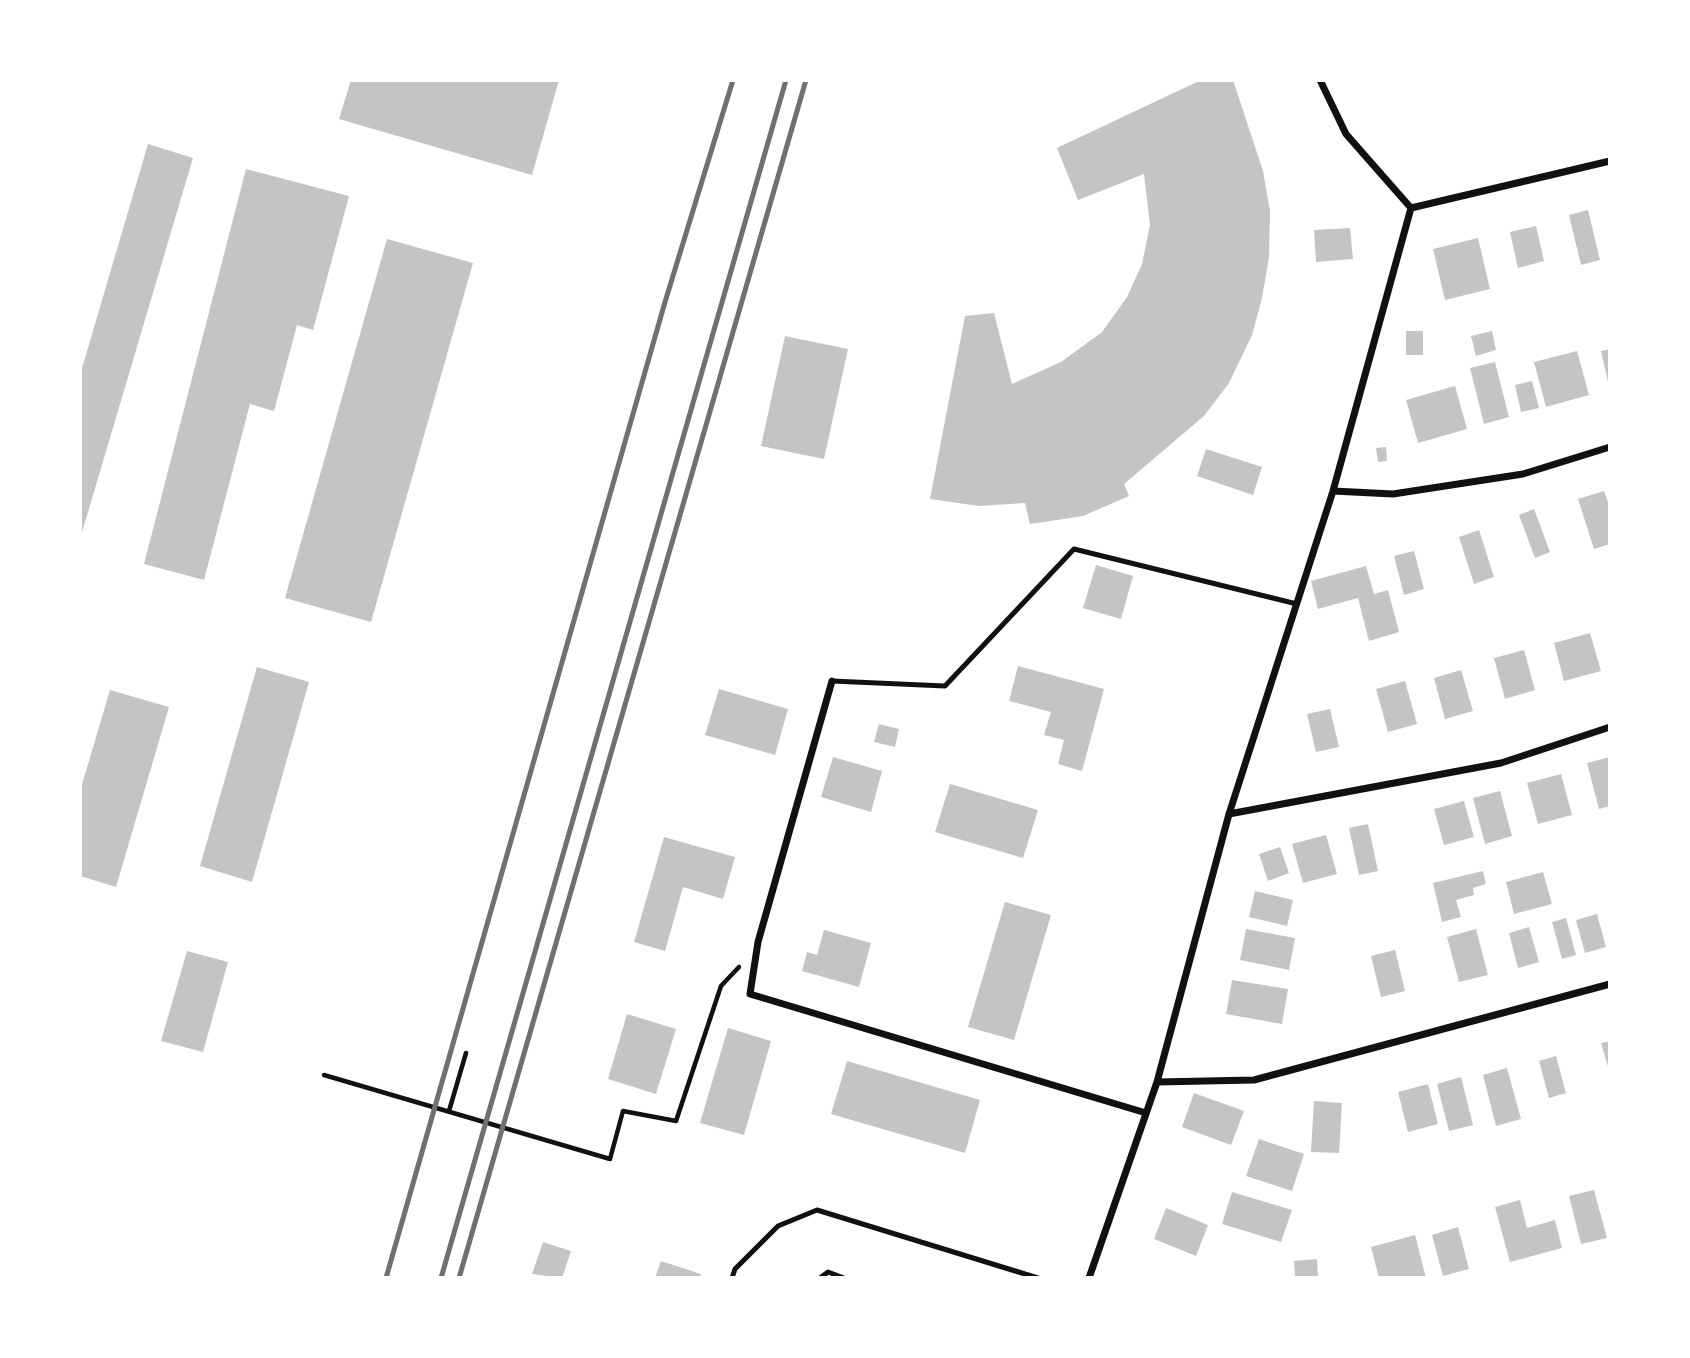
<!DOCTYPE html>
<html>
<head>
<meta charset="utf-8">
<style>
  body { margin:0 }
  #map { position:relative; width:1690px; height:1358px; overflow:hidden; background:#fff; font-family:Raleway,sans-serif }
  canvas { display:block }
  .frame { position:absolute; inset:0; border:82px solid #fff; pointer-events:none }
</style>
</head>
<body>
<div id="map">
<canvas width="1690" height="1358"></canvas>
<div class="frame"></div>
</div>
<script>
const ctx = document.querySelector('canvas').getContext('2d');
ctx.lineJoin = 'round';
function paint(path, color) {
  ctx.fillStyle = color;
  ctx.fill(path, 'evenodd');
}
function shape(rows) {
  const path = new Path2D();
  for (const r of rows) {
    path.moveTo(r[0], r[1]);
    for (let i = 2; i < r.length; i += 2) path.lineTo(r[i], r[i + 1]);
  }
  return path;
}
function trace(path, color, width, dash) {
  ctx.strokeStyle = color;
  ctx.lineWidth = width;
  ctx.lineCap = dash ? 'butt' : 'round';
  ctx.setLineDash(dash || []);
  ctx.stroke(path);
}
paint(shape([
  [351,80,559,80,532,175,339,119],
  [1201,80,1233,80,1263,171,1270,211,1269,257,1262,298,1252,335,1229,383,1204,416,1124,484,1129,496,1083,516,1030,524,1025,503,979,506,930,499,965,316,994,313,1012,384,1061,362,1102,332,1127,297,1142,264,1150,225,1144,174,1078,200,1057,148],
  [148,144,193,158,80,539,80,375],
  [246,169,349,196,313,330,297,325,274,411,250,404,204,580,144,564],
  [1588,210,1600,260,1581,265,1569,215],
  [1536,226,1544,261,1518,268,1510,232],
  [1350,228,1353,259,1316,262,1314,230],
  [1478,238,1490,289,1445,300,1433,249],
  [387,239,473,263,371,622,285,598],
  [1406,331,1423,331,1423,355,1406,355],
  [1492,331,1496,350,1476,356,1471,336],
  [785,336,848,349,824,459,761,446],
  [1610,349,1610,382,1608,382,1601,351],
  [1577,351,1589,395,1546,407,1534,362],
  [1495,362,1509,417,1484,424,1470,368],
  [1532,381,1539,408,1521,412,1515,385],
  [1455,386,1467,429,1418,443,1406,400],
  [1386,447,1387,461,1378,462,1376,448],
  [1206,449,1262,467,1253,495,1197,476],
  [1604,491,1610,508,1610,544,1594,549,1578,499],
  [1534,509,1550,552,1535,558,1519,515],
  [1479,530,1494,577,1474,584,1459,537],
  [1414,551,1424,589,1404,595,1394,556],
  [1096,565,1133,576,1121,619,1083,608],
  [1366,566,1374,594,1388,590,1399,632,1369,641,1358,598,1318,609,1311,581],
  [1590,633,1601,671,1564,681,1554,643],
  [1524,650,1535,690,1505,699,1494,658],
  [1018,666,1104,689,1082,771,1058,764,1064,740,1044,735,1051,712,1009,701],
  [257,667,309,682,252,882,200,866],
  [1461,670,1473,711,1445,719,1434,678],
  [1405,681,1417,724,1388,732,1376,689],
  [719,689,788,709,775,755,705,735],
  [110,690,169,707,116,887,80,876,80,791],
  [1330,709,1339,747,1316,752,1307,714],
  [879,724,899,729,895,747,874,742],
  [833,757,882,771,871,812,821,797],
  [1610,757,1610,806,1599,809,1587,763],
  [1561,774,1572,815,1538,824,1527,783],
  [950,784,1038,810,1023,858,935,832],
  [1500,791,1512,836,1485,844,1473,798],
  [1464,801,1474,837,1444,845,1434,809],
  [1368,824,1378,871,1359,875,1349,828],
  [1326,835,1337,874,1303,883,1292,844],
  [664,837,735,857,723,899,683,887,665,951,634,942],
  [1280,847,1289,873,1268,881,1259,854],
  [1483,871,1486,884,1473,888,1474,895,1456,900,1461,917,1442,922,1433,883],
  [1543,872,1552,904,1514,914,1506,882],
  [1255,891,1293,900,1287,926,1249,917],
  [1005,902,1051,915,1014,1040,968,1027],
  [1597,914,1606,947,1585,953,1576,920],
  [1566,918,1576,955,1562,959,1552,922],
  [1529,927,1539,962,1518,968,1509,933],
  [1246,929,1295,938,1289,970,1240,960],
  [1476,929,1488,975,1459,982,1447,937],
  [824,930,871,943,859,987,802,971,807,952,817,955],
  [1395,950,1405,991,1381,997,1371,956],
  [187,951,228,962,203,1052,161,1041],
  [1232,980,1288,989,1282,1024,1226,1014],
  [627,1014,676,1029,656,1094,608,1079],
  [728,1028,771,1041,744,1135,700,1123],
  [1610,1041,1610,1070,1609,1070,1601,1043],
  [1556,1056,1566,1093,1549,1098,1539,1061],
  [847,1061,980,1100,965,1153,831,1114],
  [1507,1068,1521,1119,1496,1126,1483,1075],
  [1461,1077,1473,1125,1449,1131,1437,1084],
  [1428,1084,1438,1124,1408,1132,1398,1092],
  [1194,1093,1244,1111,1231,1145,1182,1127],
  [1314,1101,1342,1103,1339,1153,1311,1152],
  [1259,1139,1304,1154,1292,1191,1246,1176],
  [1594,1190,1607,1238,1581,1244,1569,1196],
  [1232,1192,1292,1210,1281,1242,1222,1224],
  [1520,1200,1527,1228,1555,1220,1562,1248,1510,1262,1495,1207],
  [1166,1208,1208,1225,1196,1256,1154,1239],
  [1458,1227,1469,1269,1443,1276,1432,1235],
  [1415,1235,1426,1278,1379,1278,1371,1247],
  [543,1242,571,1251,562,1278,532,1274],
  [1317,1259,1318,1278,1295,1278,1294,1261],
  [661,1261,701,1274,700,1278,655,1278]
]), '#c4c4c4');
trace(shape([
  [324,1075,610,1159,623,1111,676,1121,721,986,739,967],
  [449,1111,466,1053]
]), '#111', 4.5);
trace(shape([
  [832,681,945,686,1074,549,1297,604],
  [732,1278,735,1269,778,1226,817,1210,1038,1278],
  [820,1278,828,1272,844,1278]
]), '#111', 5);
trace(shape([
  [1411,208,1610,161],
  [1333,491,1393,494,1523,474,1610,447],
  [832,681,758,942,750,994,1146,1113],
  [1229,814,1501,763,1610,727],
  [1157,1082,1254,1080,1610,984],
  [1089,1278,1157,1082,1229,814,1333,491,1411,208,1346,134,1320,80]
]), '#111', 7);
trace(shape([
  [386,1278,665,302,733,80],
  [441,1278,786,80],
  [459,1278,806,80]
]), '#707070', 5);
</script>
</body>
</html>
